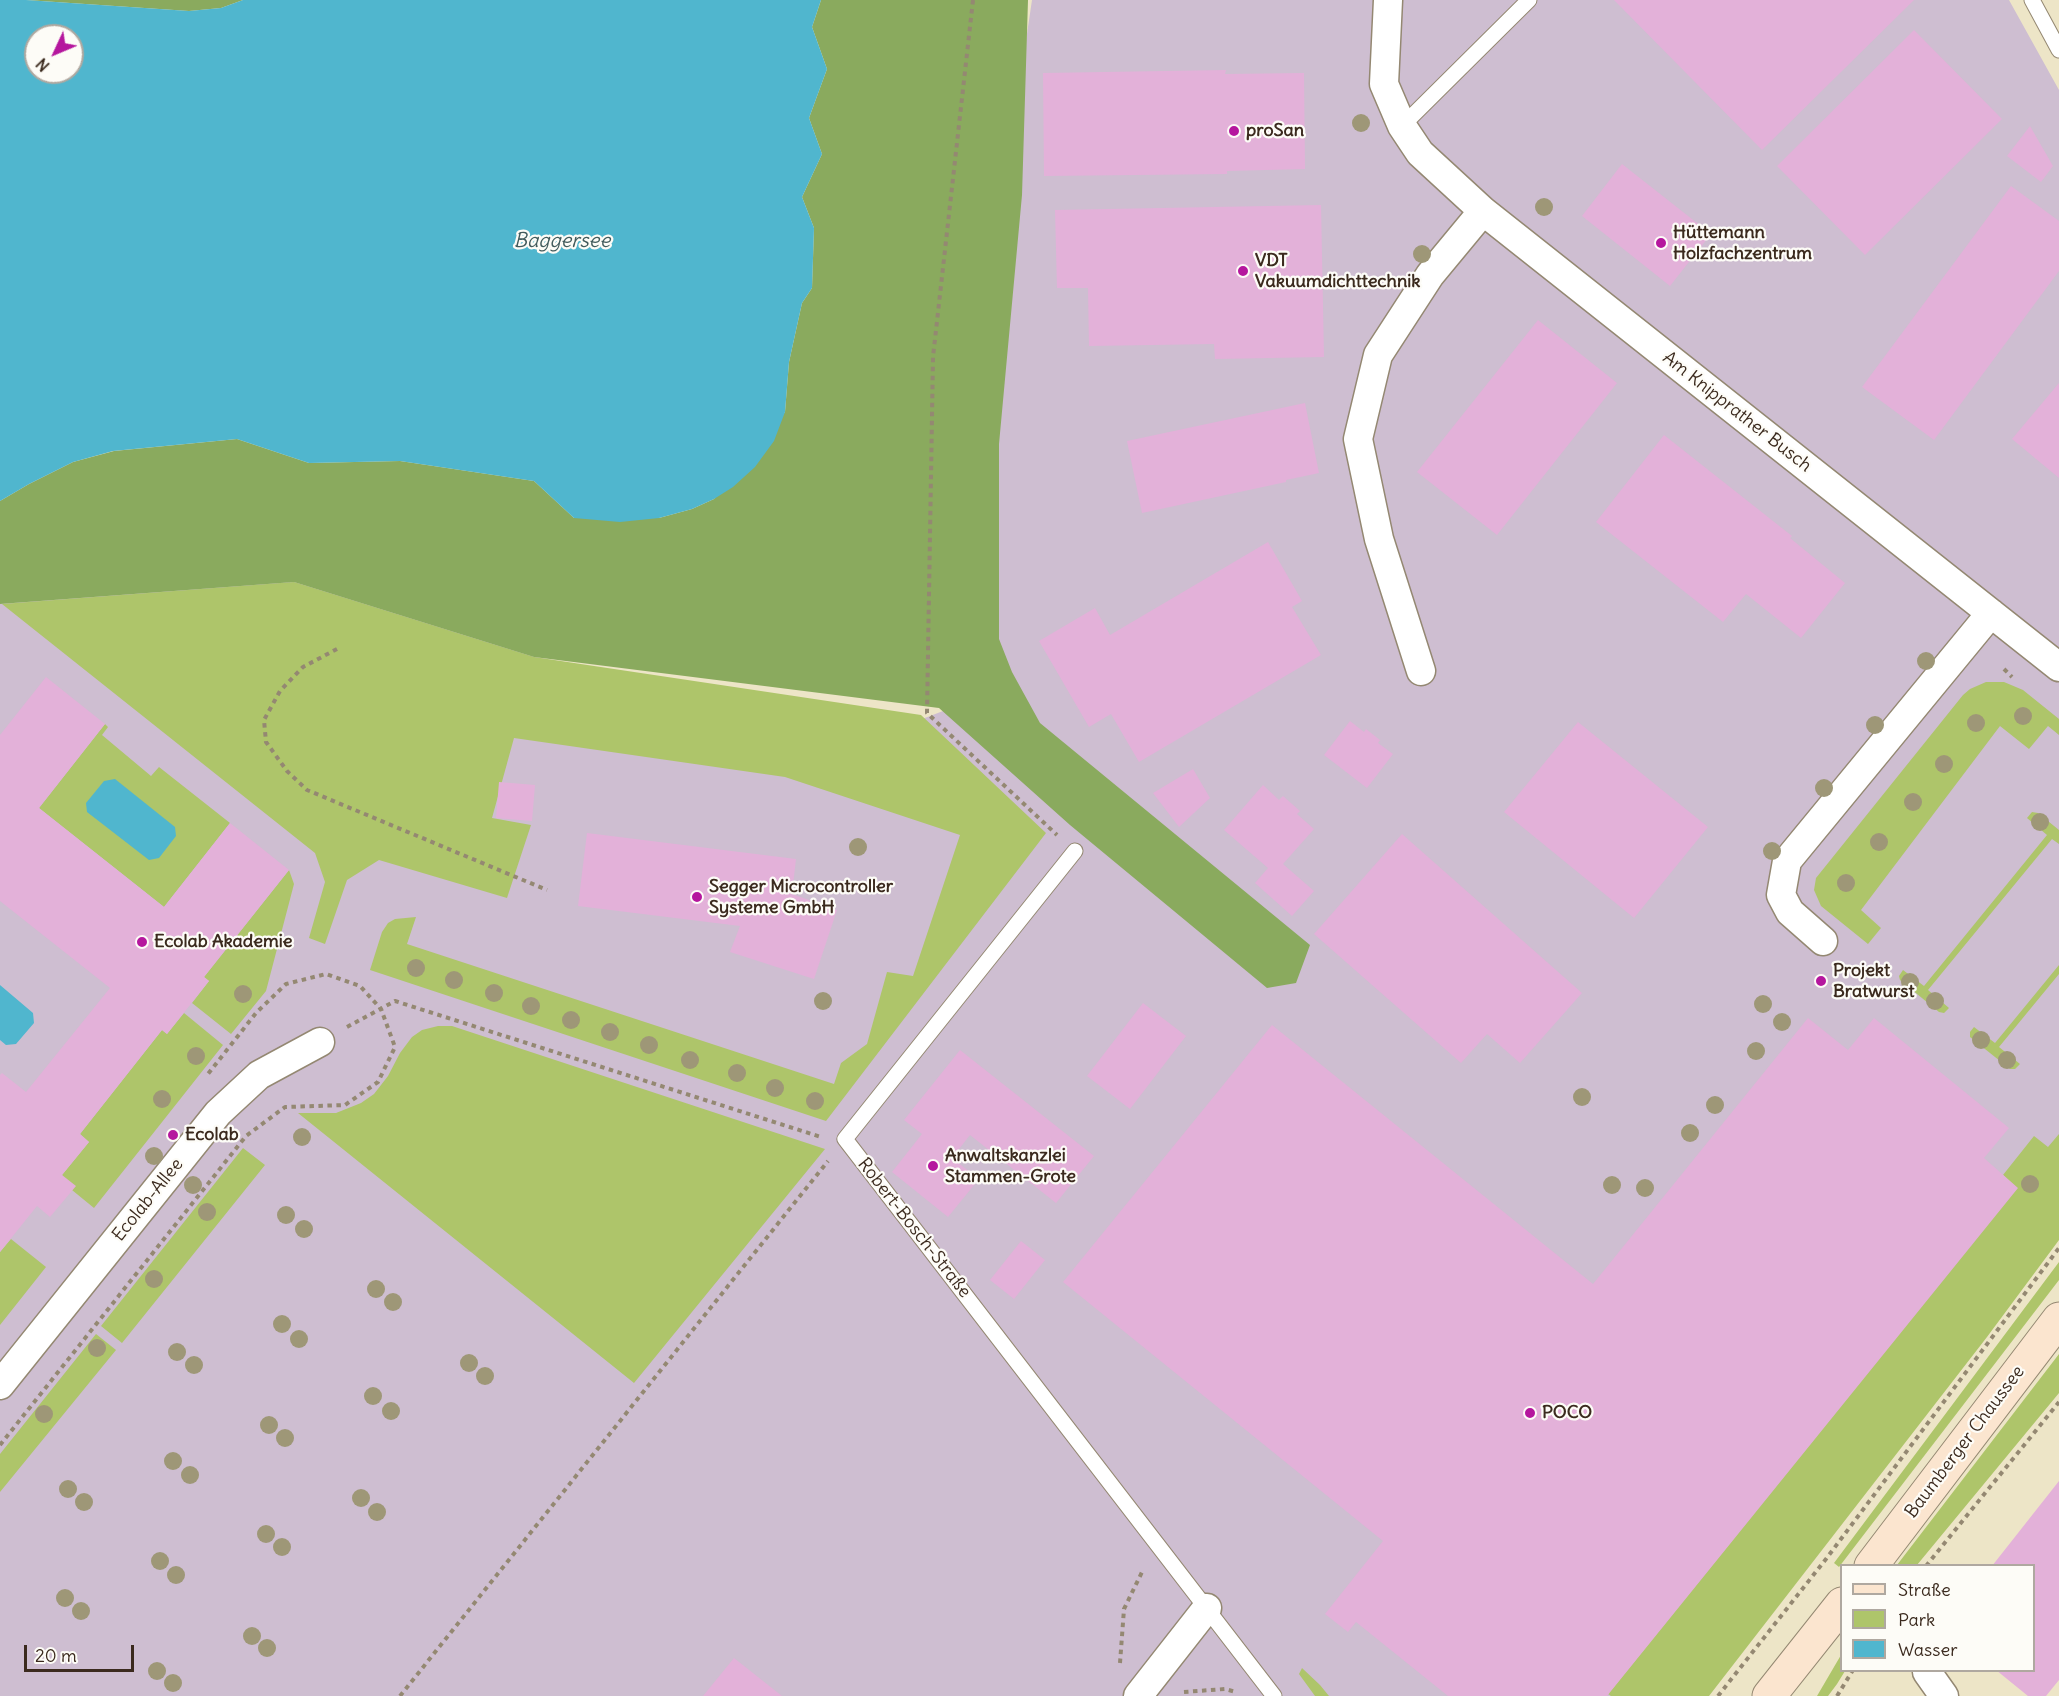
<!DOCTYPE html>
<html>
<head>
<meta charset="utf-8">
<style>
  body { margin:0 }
  #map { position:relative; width:2059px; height:1696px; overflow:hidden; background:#ede5c7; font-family:Delius,sans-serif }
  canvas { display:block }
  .legend { position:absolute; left:1840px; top:1564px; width:195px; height:108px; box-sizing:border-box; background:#fdfcf7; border:2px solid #afa8a0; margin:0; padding:8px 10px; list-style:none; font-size:18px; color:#3b2a1e }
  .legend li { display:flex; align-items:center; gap:12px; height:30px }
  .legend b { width:30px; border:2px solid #afa8a0 }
  .north { position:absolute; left:24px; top:24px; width:60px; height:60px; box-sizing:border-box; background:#fdfcf7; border:2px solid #afa8a0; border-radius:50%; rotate:226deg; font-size:16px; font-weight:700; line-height:24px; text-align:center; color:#3b2a1e }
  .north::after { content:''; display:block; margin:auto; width:21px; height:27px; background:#b5179e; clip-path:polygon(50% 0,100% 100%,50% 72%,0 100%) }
  .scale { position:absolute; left:24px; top:1645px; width:110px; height:27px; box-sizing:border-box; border:3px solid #3b2a1e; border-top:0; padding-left:8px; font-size:18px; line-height:21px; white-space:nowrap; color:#3b2a1e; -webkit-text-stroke:4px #fdfcf7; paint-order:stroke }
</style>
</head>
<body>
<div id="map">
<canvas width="2059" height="1696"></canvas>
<ul class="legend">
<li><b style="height:8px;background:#fbe5cf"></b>Straße</li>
<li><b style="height:16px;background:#aec56a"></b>Park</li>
<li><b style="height:16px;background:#50b6ce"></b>Wasser</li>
</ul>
<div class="north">N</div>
<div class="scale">20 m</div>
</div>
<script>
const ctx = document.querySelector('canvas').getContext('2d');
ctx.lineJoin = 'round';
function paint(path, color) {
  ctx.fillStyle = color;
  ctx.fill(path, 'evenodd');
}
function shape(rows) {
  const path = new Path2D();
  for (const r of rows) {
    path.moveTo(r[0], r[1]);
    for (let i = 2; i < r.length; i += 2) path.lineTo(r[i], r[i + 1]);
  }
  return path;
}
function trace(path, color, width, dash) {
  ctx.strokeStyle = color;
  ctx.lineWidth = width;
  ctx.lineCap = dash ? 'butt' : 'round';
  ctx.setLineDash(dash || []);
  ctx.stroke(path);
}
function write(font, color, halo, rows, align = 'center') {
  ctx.font = font + ' Delius,sans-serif';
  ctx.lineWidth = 4.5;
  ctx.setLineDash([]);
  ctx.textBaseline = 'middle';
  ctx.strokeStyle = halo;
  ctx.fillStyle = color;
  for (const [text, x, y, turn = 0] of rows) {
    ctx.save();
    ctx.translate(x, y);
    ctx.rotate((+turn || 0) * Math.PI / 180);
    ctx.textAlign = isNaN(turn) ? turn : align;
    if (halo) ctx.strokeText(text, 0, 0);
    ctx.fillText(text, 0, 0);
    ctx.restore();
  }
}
paint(shape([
  [1032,0,2009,0,2059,90,2059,1220,1693,1696,0,1696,0,604,294,582,534,657,917,721,990,693,998,229]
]), '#cebed1');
paint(shape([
  [294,582,534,657,921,715,1046,833,826,1121,370,970,382,932,388,923,395,919,416,917,407,944,834,1084,841,1063,867,1044,887,972,913,976,960,835,785,777,514,738,492,818,531,825,507,898,379,860,347,880,325,944,309,938,325,882,315,853,2,604],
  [1986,682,2004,682,2023,690,2059,719,2059,735,2048,726,2029,749,2000,726,1861,910,1881,928,1868,944,1821,906,1814,890,1816,878,1963,695,1970,689],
  [105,724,108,727,102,735,151,776,159,767,230,823,164,907,39,808],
  [2032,812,2038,813,2059,830,2059,844,2052,839,1928,990,1949,1008,1944,1013,1939,1012,1900,980,1899,976,1903,970,1924,986,2047,835,2027,818],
  [289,870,294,884,266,991,231,1034,192,1003,209,981,204,977],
  [2059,965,2059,974,1999,1047,2020,1064,2015,1069,2010,1069,1970,1037,1970,1032,1974,1027,1995,1043],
  [184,1013,223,1045,94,1208,72,1190,62,1175,89,1142,80,1134,162,1030,167,1034],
  [438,1026,452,1026,825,1149,634,1383,298,1113,336,1113,361,1103,374,1094,388,1076,400,1053,412,1037,422,1030],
  [2059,1134,2059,1240,1987,1337,1709,1696,1611,1696,1608,1694,2017,1188,2003,1175,2034,1136,2048,1147],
  [243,1148,265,1165,122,1343,101,1326],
  [11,1239,46,1267,0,1325,0,1252],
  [2059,1262,2059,1280,1839,1567,1834,1563],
  [96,1334,116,1350,0,1492,0,1454],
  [2059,1354,2059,1393,1917,1565,1897,1565],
  [1841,1655,1842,1670,1845,1671,1837,1684,1828,1696,1817,1696],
  [1302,1668,1320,1685,1329,1696,1315,1696,1299,1674]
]), '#aec56a');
paint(shape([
  [26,0,243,0,221,8,189,11],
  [821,0,1028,0,1022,195,999,444,999,639,1012,672,1040,723,1310,945,1296,983,1267,988,1070,825,939,708,534,657,294,582,0,604,0,501,29,484,73,462,114,451,237,439,309,463,400,461,534,481,574,518,659,518,692,509,714,499,785,412,789,362,802,303,812,288,814,228,802,197,822,154,809,118,827,69,812,27]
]), '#8aaa5e');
paint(shape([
  [0,0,26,0,189,11,221,8,243,0,821,0,812,27,827,69,809,118,822,154,802,197,814,228,812,288,802,303,789,362,785,412,774,441,755,467,733,487,714,499,692,509,659,518,620,522,574,518,534,481,400,461,309,463,237,439,113,451,73,462,29,484,0,501],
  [36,36,72,36,72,72,36,72],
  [115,779,175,827,176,836,159,858,149,860,87,812,86,803,104,781],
  [0,985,33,1013,34,1023,16,1044,6,1045,0,1040]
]), '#50b6ce');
paint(shape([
  [1614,0,1914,0,1762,150],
  [1914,30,2002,119,1865,255,1777,166],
  [1226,70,1225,74,1304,73,1305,169,1227,171,1227,174,1044,176,1043,73],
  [2030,126,2053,166,2041,182,2007,156],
  [1622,164,1711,234,1670,286,1582,216],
  [2011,186,2059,221,2059,271,1934,440,1862,387],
  [1321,205,1324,357,1215,359,1214,344,1089,346,1088,288,1057,288,1055,210],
  [1538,320,1617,383,1497,535,1417,472],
  [2059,383,2059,478,2012,439],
  [1305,403,1319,473,1286,480,1286,482,1142,513,1127,441],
  [1664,435,1792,536,1790,538,1845,583,1801,638,1746,594,1723,622,1596,522],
  [1268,542,1302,601,1292,607,1321,655,1139,762,1111,714,1089,727,1039,641,1095,608,1110,635],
  [46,677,105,724,39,808,164,907,230,823,289,870,204,977,209,981,167,1034,162,1030,80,1134,89,1142,62,1175,76,1186,50,1217,37,1206,0,1252,0,1075,2,1073,26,1092,110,988,0,901,0,735],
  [1350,721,1364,732,1366,729,1380,740,1378,743,1393,754,1367,788,1324,755],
  [1578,722,1708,827,1634,918,1504,812],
  [1193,769,1210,798,1179,827,1153,793],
  [499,782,535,785,532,821,496,818],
  [1263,785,1279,800,1283,796,1300,811,1297,814,1314,829,1283,864,1314,891,1292,916,1255,883,1268,868,1224,830],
  [587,833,796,859,792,894,837,910,814,979,730,952,740,926,578,906],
  [1402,834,1582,993,1520,1063,1487,1034,1461,1063,1314,934],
  [1143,1003,1186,1036,1130,1109,1087,1076],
  [1808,1018,1848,1050,1874,1018,2009,1128,1984,1158,2018,1188,1607,1696,1448,1696,1356,1622,1348,1632,1325,1614,1383,1541,1063,1282,1272,1025,1593,1284],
  [960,1050,1094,1156,1056,1203,970,1135,952,1158,979,1179,948,1217,892,1172,922,1134,904,1120],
  [1021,1241,1045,1260,1014,1299,990,1280],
  [2059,1481,2059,1680,2046,1696,2028,1696,1996,1670,2034,1670,2034,1566,1992,1566],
  [734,1658,782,1696,703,1696]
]), '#e3b1d9');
const lane = shape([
  [2032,0,2059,50],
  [1402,126,1529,0],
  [1075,851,845,1139,1274,1696]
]);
const street = shape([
  [1388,0,1384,84,1402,126,1420,153,1483,211,2059,667],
  [1421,671,1379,539,1358,439,1378,355,1430,275,1483,211],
  [1823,941,1790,912,1781,895,1787,861,1991,613],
  [0,1385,218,1113,259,1075,320,1042],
  [1927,1672,1944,1696],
  [1138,1696,1207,1608]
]);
const secondary = shape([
  [1871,1566,2059,1319],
  [1769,1696,1842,1604]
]);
trace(lane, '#948872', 17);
trace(street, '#948872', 31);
trace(secondary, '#948872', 35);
trace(shape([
  [973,0,933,357,927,713,1057,835],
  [337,649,303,667,280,691,264,720,266,742,287,771,307,790,547,890],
  [2004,669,2012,677],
  [347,1027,395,1001,821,1137],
  [0,1445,246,1136,285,1107,345,1105,378,1082,395,1047,381,1009,360,986,326,974,286,984,256,1013,208,1074],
  [1926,1566,2059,1402],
  [1120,1663,1124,1609,1143,1570],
  [1184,1692,1225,1689,1236,1692],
  [400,1696,828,1161],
  [1718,1696,1826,1559,2059,1248],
  [1837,1696,1853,1670]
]), '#948872', 4, [4.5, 4.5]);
trace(lane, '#fff', 15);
trace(street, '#fff', 28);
trace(secondary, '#fbe5cf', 33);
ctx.fillStyle = '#9e9777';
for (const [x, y] of [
  [1361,123],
  [1544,207],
  [1422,254],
  [1926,661],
  [2023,716],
  [1976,723],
  [1875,725],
  [1944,764],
  [1824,788],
  [1913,802],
  [2040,822],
  [1879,842],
  [858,847],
  [1772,851],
  [1846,883],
  [416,968],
  [454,980],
  [1910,982],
  [494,993],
  [243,994],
  [823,1001],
  [1935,1001],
  [1763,1004],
  [531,1006],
  [571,1020],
  [1782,1022],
  [610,1032],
  [1981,1040],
  [649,1045],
  [1756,1051],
  [196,1056],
  [690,1060],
  [2007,1060],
  [737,1073],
  [775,1088],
  [1582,1097],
  [162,1099],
  [815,1101],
  [1715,1105],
  [1690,1133],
  [302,1137],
  [154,1156],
  [2030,1184],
  [193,1185],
  [1612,1185],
  [1645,1188],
  [207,1212],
  [286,1215],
  [304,1229],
  [154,1279],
  [376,1289],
  [393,1302],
  [282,1324],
  [299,1339],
  [97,1348],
  [177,1352],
  [469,1363],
  [194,1365],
  [485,1376],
  [373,1396],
  [391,1411],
  [44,1414],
  [269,1425],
  [285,1438],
  [173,1461],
  [190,1475],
  [68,1489],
  [361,1498],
  [84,1502],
  [377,1512],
  [266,1534],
  [282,1547],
  [160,1561],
  [176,1575],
  [65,1598],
  [81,1611],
  [252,1636],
  [267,1648],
  [157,1671],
  [173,1683]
]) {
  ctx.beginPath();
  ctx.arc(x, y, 9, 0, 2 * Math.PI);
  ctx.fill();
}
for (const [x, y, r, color] of [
  [1234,131,6,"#b5179e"],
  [1661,243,6,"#b5179e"],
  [1243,271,6,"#b5179e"],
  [697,897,6,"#b5179e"],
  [142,942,6,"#b5179e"],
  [1821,981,6,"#b5179e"],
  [173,1135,6,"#b5179e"],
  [933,1166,6,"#b5179e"],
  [1530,1413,6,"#b5179e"]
]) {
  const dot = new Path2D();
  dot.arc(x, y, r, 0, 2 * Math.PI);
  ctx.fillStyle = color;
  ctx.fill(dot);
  trace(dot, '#fdfcf7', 2);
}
write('bold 18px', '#3b2a1e', '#fdfcf7', [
  ["proSan",1246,131],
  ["Hüttemann",1673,233],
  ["Holzfachzentrum",1673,254],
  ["VDT",1255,261],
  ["Vakuumdichttechnik",1255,282],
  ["Segger Microcontroller",709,887],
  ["Systeme GmbH",709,908],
  ["Ecolab Akademie",154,942],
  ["Projekt",1833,971],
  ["Bratwurst",1833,992],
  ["Ecolab",185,1135],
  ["Anwaltskanzlei",945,1156],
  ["Stammen-Grote",945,1177],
  ["POCO",1542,1413]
], 'left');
write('18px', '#3b2a1e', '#fdfcf7', [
  ["Am Knipprather Busch",1737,412,38],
  ["Ecolab-Allee",148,1200,-51],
  ["Robert-Bosch-Straße",914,1228,52],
  ["Baumberger Chaussee",1965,1442,-53]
]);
write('italic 20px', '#425b5c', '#fdfcf7', [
  ["Baggersee",562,241]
]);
</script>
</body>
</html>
